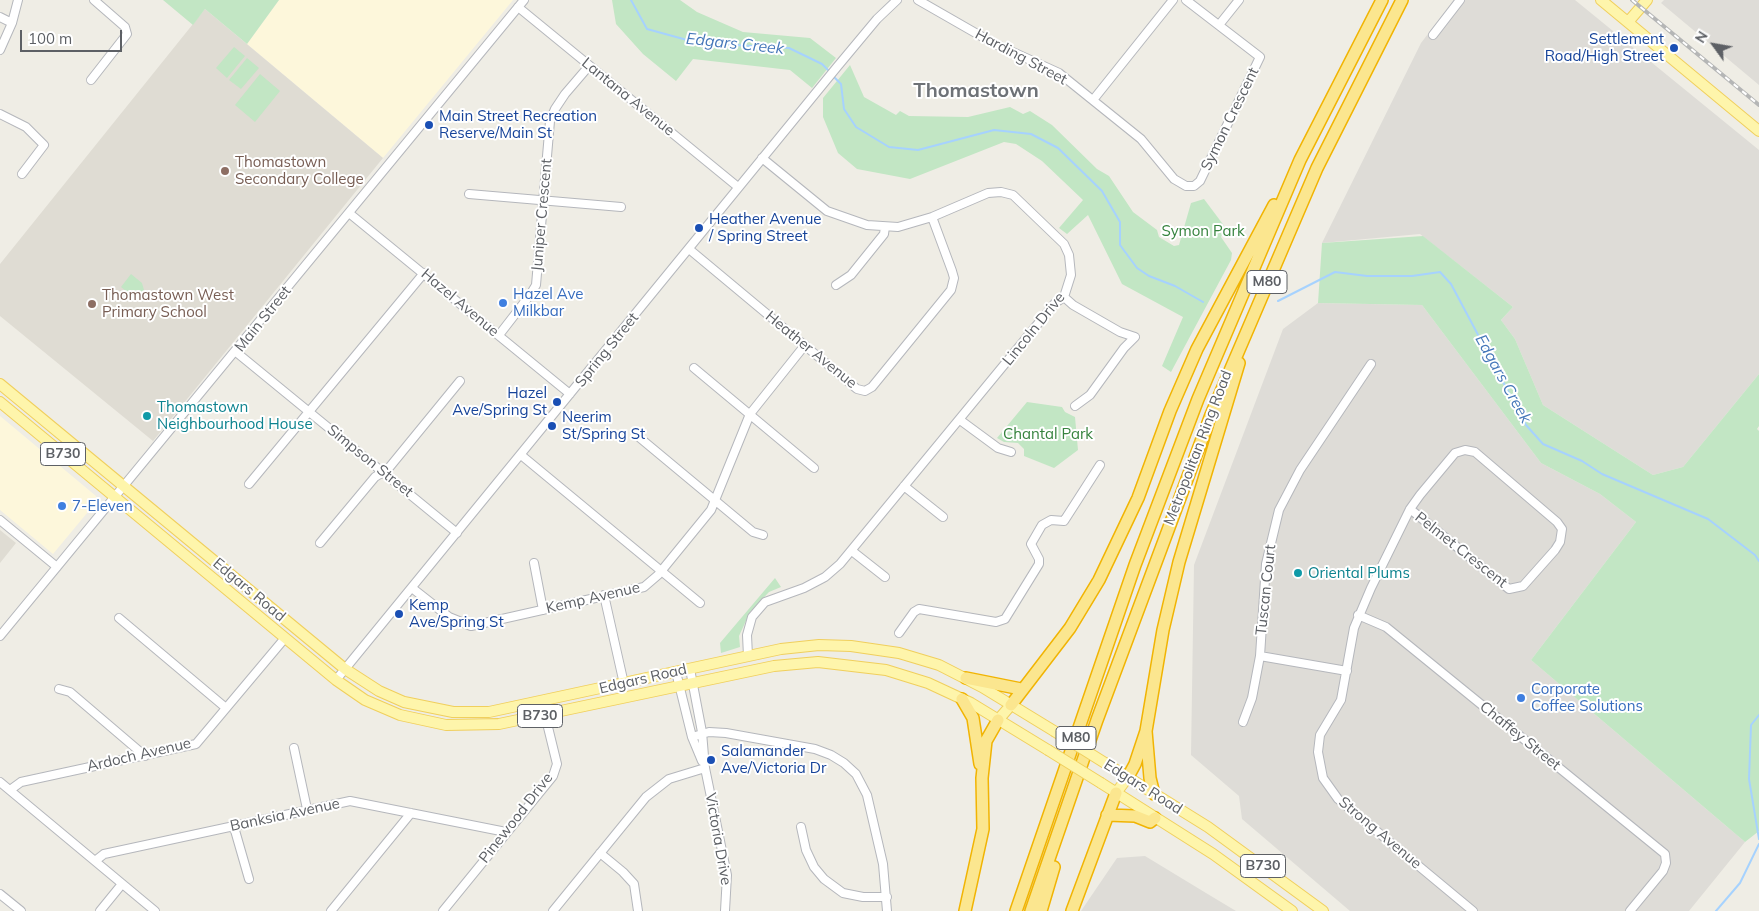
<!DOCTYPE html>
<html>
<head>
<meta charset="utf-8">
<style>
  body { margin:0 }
  #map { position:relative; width:1759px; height:911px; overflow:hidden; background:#efede5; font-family:Mulish,sans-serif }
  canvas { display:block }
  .north { position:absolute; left:1689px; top:20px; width:50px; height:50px; -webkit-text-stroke:4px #fff; paint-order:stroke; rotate:302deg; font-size:14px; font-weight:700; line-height:20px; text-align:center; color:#5d6065 }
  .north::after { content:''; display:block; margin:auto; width:18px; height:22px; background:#5d6065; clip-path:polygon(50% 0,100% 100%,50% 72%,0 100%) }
  .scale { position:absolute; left:20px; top:30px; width:102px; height:22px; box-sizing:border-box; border:2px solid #5d6065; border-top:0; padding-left:6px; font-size:15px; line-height:18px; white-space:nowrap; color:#5d6065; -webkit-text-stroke:4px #fff; paint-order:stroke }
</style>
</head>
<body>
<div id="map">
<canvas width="1759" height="911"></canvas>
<div class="north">N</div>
<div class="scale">100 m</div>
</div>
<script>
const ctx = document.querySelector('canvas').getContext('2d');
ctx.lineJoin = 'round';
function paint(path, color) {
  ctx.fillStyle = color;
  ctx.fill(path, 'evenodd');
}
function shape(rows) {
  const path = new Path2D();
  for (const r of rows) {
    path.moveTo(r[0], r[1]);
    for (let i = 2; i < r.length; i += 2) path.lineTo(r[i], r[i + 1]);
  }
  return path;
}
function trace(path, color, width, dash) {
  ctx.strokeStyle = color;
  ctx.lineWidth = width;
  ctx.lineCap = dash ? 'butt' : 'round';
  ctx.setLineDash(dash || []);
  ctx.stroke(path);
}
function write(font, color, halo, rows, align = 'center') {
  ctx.font = font + ' Mulish,sans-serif';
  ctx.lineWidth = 4;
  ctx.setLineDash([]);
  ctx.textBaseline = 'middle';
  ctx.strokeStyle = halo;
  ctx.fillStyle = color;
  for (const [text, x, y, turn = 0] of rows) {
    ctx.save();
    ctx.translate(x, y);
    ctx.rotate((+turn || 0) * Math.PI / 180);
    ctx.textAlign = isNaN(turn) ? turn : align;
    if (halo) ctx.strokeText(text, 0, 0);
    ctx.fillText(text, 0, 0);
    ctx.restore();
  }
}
paint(shape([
  [279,0,513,0,383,158,247,44],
  [0,416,96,496,97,501,53,554,0,510]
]), '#fdf7db');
paint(shape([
  [1454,0,1575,0,1759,150,1759,374,1683,467,1653,475,1543,405,1515,339,1501,320,1513,307,1420,234,1322,243,1421,43],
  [1664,0,1759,0,1759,85,1661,3],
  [1318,303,1422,305,1541,463,1600,494,1636,522,1531,660,1745,842,1689,911,1350,911,1242,819,1239,796,1191,755,1194,565,1283,329],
  [1145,856,1206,893,1236,911,1081,911,1117,858]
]), '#dedcd7');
paint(shape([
  [205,9,383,158,153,441,0,316,0,264],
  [0,530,16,543,0,563]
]), '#dfdcd3');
paint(shape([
  [163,0,279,0,247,44,205,9,193,25],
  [612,0,680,0,697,12,743,32,810,38,836,58,812,88,790,70,693,59,676,81,643,54,616,24],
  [234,47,245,56,227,78,216,68],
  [247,58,259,68,241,89,229,80],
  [850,65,864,97,896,115,900,111,909,116,968,117,1010,107,1023,114,1030,111,1052,125,1097,169,1109,176,1133,212,1157,230,1159,237,1174,246,1179,245,1191,203,1204,199,1225,227,1221,237,1232,253,1231,260,1171,372,1162,366,1183,317,1122,284,1088,215,1067,234,1059,228,1083,200,1042,161,1016,144,1004,142,910,179,857,169,838,153,823,117,823,98],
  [260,74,280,91,255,122,235,105],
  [1423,236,1513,307,1501,320,1515,339,1543,405,1653,475,1683,467,1759,374,1759,426,1757,429,1759,431,1759,831,1745,842,1531,660,1636,522,1600,494,1541,463,1422,305,1318,303,1322,243],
  [131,274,142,283,144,290,136,299,121,287],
  [1027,402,1062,407,1065,412,1075,417,1078,450,1054,468,1024,456,1024,449,1018,443,1004,442,997,438],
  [775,578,781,587,769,592,750,612,739,636,740,647,721,653,720,643]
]), '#c2e6c4');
trace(shape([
  [631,0,647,29,698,43,789,48,822,64,830,72],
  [833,76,841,84,844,109,856,127,889,147,918,150,994,130,1031,134,1058,148,1102,191,1120,222,1120,245,1137,268,1149,276,1175,286,1203,302],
  [1278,301,1335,272,1367,276,1412,276,1440,272,1451,284,1526,425,1543,444,1582,461,1602,474,1708,519,1755,555,1759,561],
  [1759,715,1751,725,1749,779,1759,839],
  [1716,911,1740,883,1759,844]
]), '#a6d2fe', 2);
const minor = shape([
  [918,0,993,43,1059,73,1141,139,1174,179,1186,186,1194,186,1200,181,1260,57,1186,0],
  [518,7,738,187],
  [0,17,12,23],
  [1219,25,1239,0],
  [1433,35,1460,0],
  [0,50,12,23,18,0],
  [91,80,127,34,125,27,94,0],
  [1093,100,1173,0],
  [0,114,26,127,44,145,22,174],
  [469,194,621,207],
  [349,213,570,394],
  [689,249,857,389,865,391,872,387,951,290,954,278,952,271,932,217],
  [836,285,851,275,884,234,885,227],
  [1064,297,1073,305,1120,332,1135,337,1124,348,1090,395,1075,406],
  [499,335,530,295,536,285,550,121,555,109,565,94,589,66],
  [236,352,457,533],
  [694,368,814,468],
  [960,420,998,448,1011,452],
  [640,438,753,532,763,535],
  [521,455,700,603],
  [249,484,424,273],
  [904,486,943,517],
  [1410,509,1509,589,1523,586,1555,550,1560,542,1562,529,1557,522,1475,452,1465,450,1455,453,1420,495,1410,509,1371,588,1354,628,1341,700,1320,735,1318,752,1323,778,1338,799,1473,911],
  [0,520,57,567],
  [320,543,375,477,388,469,460,381],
  [852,551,885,577],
  [534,563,543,610],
  [412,588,449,617,471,626,644,587,658,575,711,510,750,414,805,345],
  [604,595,624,684],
  [1358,615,1386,627,1665,854,1666,863,1663,871,1630,911],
  [119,618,226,708],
  [899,633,914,612,919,609,996,622,1005,619,1039,564,1039,559,1031,544,1042,525,1051,520,1064,521,1100,465],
  [0,636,524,0],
  [748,656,747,635,752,617,765,602,804,588,825,577,840,564,1055,303,1064,297,1071,275,1069,255,1064,244,1013,195,1001,192,988,193,932,217,898,227,867,225,827,211,762,158],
  [1260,656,1347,671],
  [690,669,702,732,705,768,727,875,725,911],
  [676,672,692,737,702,761],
  [336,680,837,67,877,19,897,0],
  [59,689,70,692,145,756],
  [1243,722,1252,698,1260,656,1266,564,1279,510,1300,470,1371,364],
  [692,737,709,732,726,733,815,749,831,755,844,763,856,774,867,795,883,864,887,911],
  [294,748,307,809],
  [0,782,155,911],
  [10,790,21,782,196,744,285,638],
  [234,827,249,879],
  [801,827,806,850,814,867,824,879,843,893,863,897,887,897],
  [600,853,623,872,634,884,638,911],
  [95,861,104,854,350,801,506,832],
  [0,894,21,911],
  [100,911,122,884],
  [331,911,411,813],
  [443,911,553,776,557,764,545,715],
  [553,911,646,797,669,779,705,768]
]);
const major = shape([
  [1601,0,1759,131],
  [1628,22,1647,0],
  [0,384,345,669,379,691,404,702,453,712,489,712,781,649,819,645,851,646,899,653,939,665,982,687,1054,731],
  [0,402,336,680,365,700,400,715,446,725,499,724,774,666,818,662,886,670,928,683,971,703,1048,750],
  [998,720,1011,705],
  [1105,763,1208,827,1323,911],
  [1101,783,1213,854,1292,911],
  [1116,793,1128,777]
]);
const highway = shape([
  [966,678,1021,689],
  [962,699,973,718,980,764],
  [1011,705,1070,628,1099,580,1138,498,1170,411,1197,349,1274,205],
  [1146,731,1150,778,1154,794],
  [1128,777,1135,764,1146,731,1163,630,1179,562,1239,363],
  [1107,815,1135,816,1150,822,1155,818],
  [965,911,983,829,982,778,986,741,998,720],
  [1016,911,1135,565,1198,399,1300,160,1382,0],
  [1031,911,1097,720,1211,415,1317,168,1402,0],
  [1041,911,1054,867],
  [1072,911,1116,793]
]);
trace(minor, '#b5b7bc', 10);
trace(major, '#f0cf5d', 12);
trace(highway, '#f1b403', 14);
trace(minor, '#fff', 8);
trace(major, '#fef5ab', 10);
trace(highway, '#fbe68f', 11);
const rail = shape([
  [1632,0,1759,105]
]);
trace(rail, '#b5b6b6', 4);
trace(rail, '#fff', 2, [5.5]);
const majorBridge = shape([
  [1054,731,1105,763],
  [1048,750,1101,783]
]);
trace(majorBridge, '#f0cf5d', 12, []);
trace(majorBridge, '#fef5ab', 10);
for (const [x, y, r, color] of [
  [1674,48,5,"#1a4fb4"],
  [429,125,5,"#1a4fb4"],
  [225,171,5,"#8d6e63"],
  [699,228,5,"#1a4fb4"],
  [503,303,5,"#3f7fe0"],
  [92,304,5,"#8d6e63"],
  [557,402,5,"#1a4fb4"],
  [147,416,5,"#0f9aa8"],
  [552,426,5,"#1a4fb4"],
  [62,506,5,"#3f7fe0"],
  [1298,573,5,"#0f9aa8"],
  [399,614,5,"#1a4fb4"],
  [1521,698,5,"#3f7fe0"],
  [711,760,5,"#1a4fb4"]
]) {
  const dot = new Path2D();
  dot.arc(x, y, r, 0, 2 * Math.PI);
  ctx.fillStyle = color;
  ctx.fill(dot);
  trace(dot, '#fff', 2);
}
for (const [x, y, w] of [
  [1267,282,40],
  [63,454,45],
  [540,716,45],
  [1076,738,40],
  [1263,866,45]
]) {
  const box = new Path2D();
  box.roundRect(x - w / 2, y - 11.5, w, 23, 4);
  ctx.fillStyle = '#fff';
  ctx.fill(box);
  trace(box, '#5d6065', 1);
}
write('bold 14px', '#5d6065', null, [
  ["M80",1267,282],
  ["B730",63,454],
  ["B730",540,716],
  ["M80",1076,738],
  ["B730",1263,866]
]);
write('15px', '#164399', '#fff', [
  ["Settlement",1664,39,"right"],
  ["Road/High Street",1664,56,"right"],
  ["Main Street Recreation",439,116],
  ["Reserve/Main St",439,133],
  ["Heather Avenue",709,219],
  ["/ Spring Street",709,236],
  ["Hazel",547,393,"right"],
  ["Ave/Spring St",547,410,"right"],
  ["Neerim",562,417],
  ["St/Spring St",562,434],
  ["Kemp",409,605],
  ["Ave/Spring St",409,622],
  ["Salamander",721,751],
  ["Ave/Victoria Dr",721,768]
], 'left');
write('15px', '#5d6065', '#fff', [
  ["Harding Street",1021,57,28],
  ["Lantana Avenue",628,97,39],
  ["Symon Crescent",1230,119,-64],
  ["Juniper Crescent",542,215,-85],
  ["Hazel Avenue",460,303,40],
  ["Main Street",263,319,-51],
  ["Lincoln Drive",1034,329,-51],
  ["Spring Street",607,350,-51],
  ["Heather Avenue",811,350,39],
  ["Metropolitan Ring Road",1198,448,-69],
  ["Simpson Street",370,461,39],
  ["Pelmet Crescent",1461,550,38],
  ["Edgars Road",249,590,40],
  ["Tuscan Court",1266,590,-84],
  ["Kemp Avenue",593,598,-13],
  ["Edgars Road",643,679,-13],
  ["Chaffey Street",1520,736,39],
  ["Ardoch Avenue",139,755,-13],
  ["Edgars Road",1143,787,32],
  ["Banksia Avenue",285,815,-12],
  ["Pinewood Drive",516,818,-52],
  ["Strong Avenue",1380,833,40],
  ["Victoria Drive",718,839,80]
]);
write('15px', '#785e54', '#fff', [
  ["Thomastown",235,162],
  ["Secondary College",235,179],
  ["Thomastown West",102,295],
  ["Primary School",102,312]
], 'left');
write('15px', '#36833e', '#fff', [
  ["Symon Park",1203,231],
  ["Chantal Park",1048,434]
]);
write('15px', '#366cbe', '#fff', [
  ["Hazel Ave",513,294],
  ["Milkbar",513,311],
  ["7-Eleven",72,506],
  ["Corporate",1531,689],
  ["Coffee Solutions",1531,706]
], 'left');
write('15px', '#0d838f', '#fff', [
  ["Thomastown",157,407],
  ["Neighbourhood House",157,424],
  ["Oriental Plums",1308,573]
], 'left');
write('italic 16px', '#4577b9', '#fff', [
  ["Edgars Creek",735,44,6],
  ["Edgars Creek",1503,379,61]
]);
write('bold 20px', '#6e7277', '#fff', [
  ["Thomastown",976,91]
]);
</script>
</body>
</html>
